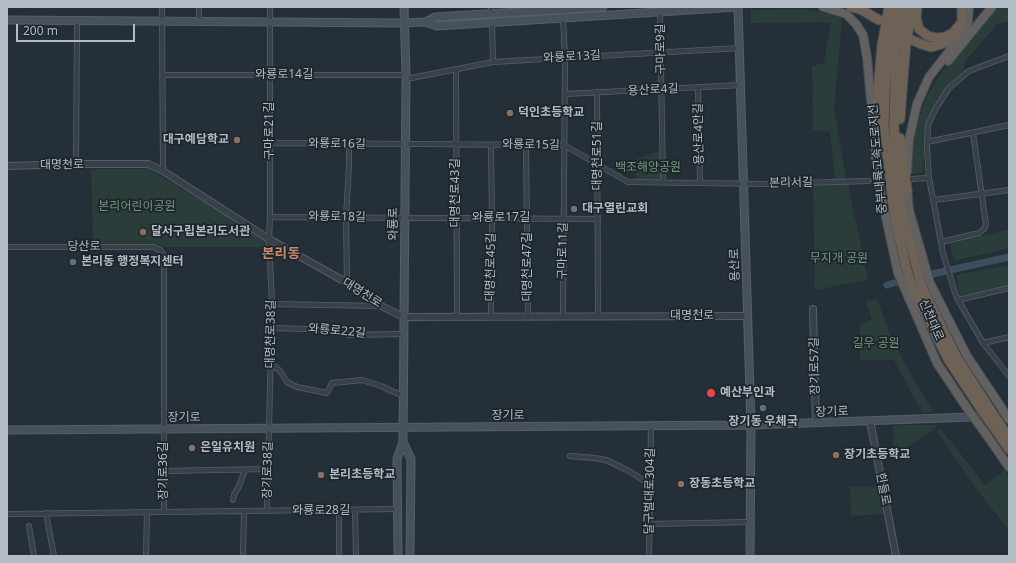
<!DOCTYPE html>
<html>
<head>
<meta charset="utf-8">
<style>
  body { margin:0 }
  #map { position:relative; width:1016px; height:563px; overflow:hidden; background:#252f38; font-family:"Noto Sans",sans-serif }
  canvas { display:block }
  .frame { position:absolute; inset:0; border:8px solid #b3bcc4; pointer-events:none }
  .scale { position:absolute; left:16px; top:24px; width:119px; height:18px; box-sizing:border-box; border:2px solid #b3bcc4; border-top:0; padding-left:5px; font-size:12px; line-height:14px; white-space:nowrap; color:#b3bcc4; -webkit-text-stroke:3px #1d262d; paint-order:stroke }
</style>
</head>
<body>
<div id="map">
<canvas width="1016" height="563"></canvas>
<div class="frame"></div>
<div class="scale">200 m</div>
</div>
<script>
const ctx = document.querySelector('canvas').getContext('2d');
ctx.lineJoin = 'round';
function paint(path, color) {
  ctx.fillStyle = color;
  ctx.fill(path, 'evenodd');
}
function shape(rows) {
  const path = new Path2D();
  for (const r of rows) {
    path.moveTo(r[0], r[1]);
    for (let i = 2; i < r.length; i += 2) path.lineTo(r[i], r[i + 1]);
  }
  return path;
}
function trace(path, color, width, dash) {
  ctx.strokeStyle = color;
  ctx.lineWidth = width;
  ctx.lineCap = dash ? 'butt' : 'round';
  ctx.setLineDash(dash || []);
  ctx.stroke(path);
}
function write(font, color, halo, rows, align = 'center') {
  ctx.font = font + ' "Noto Sans","Noto Sans KR",sans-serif';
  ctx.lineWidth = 3.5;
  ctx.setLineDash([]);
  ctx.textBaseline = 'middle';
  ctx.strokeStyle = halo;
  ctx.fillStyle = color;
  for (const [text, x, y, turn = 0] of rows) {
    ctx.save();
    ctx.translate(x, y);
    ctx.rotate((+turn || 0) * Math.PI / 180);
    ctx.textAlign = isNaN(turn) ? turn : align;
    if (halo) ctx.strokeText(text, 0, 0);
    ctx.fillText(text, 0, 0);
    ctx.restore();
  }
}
paint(shape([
  [999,7,1009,7,1009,21,997,24,964,63,965,70,948,85,936,102,926,126,923,173,912,174,913,137,925,99,942,72],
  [807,9,832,15,842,19,834,108,846,179,835,180,830,132,813,130,812,66,824,63,831,22,751,23,751,10],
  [661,150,662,181,636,180,636,159],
  [91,169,148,169,267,239,267,247,93,247],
  [848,184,868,280,815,290,813,185],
  [1009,230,1009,248,954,261,950,242],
  [1009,265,1009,287,960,296,956,275],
  [877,299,893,342,933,412,922,413,894,360,860,360,860,325,872,320,866,301],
  [893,425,936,425,936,428,897,454,894,448],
  [941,429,985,485,1005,470,1009,476,1009,531,978,491,937,432],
  [880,486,887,514,851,516,850,487]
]), '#2a3d3b');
trace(shape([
  [923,276,1009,257],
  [887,285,905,280]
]), '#3c4f5f', 7);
trace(shape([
  [868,181,891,180]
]), '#3a444d', 4.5, [4.5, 2]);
const minor = shape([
  [162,7,163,171],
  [660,11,663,182],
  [491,13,491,7],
  [199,22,199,7],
  [492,22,493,62],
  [1009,56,969,71,949,88,936,108,928,125,927,148,929,178,943,253,956,296,983,343,1009,376],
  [456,69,457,317],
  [162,75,406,75],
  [406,79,493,62,740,48],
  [698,87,700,182],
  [597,92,598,316],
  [565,94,741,85],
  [927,142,1009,125],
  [270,143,564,145,628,182,767,184,868,181],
  [491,145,492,218,491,317],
  [526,145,528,317],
  [76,164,77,21],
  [912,179,929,178],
  [934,200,1009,190],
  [270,217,598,219],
  [941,242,979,233,984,229,986,225,973,133],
  [7,247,153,247,160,250,164,256,164,512],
  [347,283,346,217,349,165,349,144],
  [958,300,1009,288],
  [272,304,382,306],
  [563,317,565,58,563,17],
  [271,328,345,330,348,335,404,334],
  [983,343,1009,337],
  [270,362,281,372,287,382,297,387,327,393,332,383,362,380,381,386,403,396],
  [570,456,595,458,606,460,629,471,649,484],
  [164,471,268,469],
  [233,500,234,495,239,486,245,470],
  [267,511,272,304,269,239,270,217,270,7],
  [339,511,339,556],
  [355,511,356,556],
  [46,513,54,556],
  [7,514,397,509],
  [649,524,750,522],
  [29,526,34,556],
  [146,556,147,512],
  [243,556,244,511],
  [649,556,651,426]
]);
const tertiary = shape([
  [7,166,76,164,148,164,163,171,269,239,342,280,383,307,404,317,747,316],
  [813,309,816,423],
  [870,421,896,556]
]);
const secondary = shape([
  [738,7,751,425,750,556],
  [7,20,404,23,425,22,437,26,737,7],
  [425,22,435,17,603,7],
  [7,430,751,425,972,417,1008,413],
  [403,442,411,459,410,556],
  [398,556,397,459,403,442,406,75,404,7]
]);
const trunk = shape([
  [823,7,846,14,856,24,863,35,867,57,873,124],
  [948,61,992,7],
  [876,157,879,186,898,273,937,363,969,411],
  [907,172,909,140,917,104,929,77,965,31,968,21,969,7],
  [907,185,909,210,930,283,967,356,1001,407],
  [983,430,1009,467]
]);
const motorway = shape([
  [851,7,862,10,879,20],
  [896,7,888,48,885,93,884,126,894,214,907,271,914,291,948,359,981,409],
  [905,7,896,50,894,126,896,161,902,213,922,287,957,358,989,408],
  [917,10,916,18,919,29,928,36,937,38,945,37,953,33,958,27,962,22,962,7],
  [910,39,921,44,931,47,942,44,955,37],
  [900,119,906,42,913,7],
  [900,138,907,190],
  [876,163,877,102,882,45,889,7],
  [993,426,1009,449],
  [1001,426,1009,438]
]);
trace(minor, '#565f67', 6);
trace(tertiary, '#565f67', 8);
trace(secondary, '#565f67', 9);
trace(trunk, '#434c54', 10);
trace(motorway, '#434c54', 11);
trace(minor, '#384149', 4.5);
trace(tertiary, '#384149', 6);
trace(secondary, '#47515b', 7);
trace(trunk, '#626160', 8);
trace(motorway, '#6e6256', 9);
const trunkBridge = shape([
  [1001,407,1009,420],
  [969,411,983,430]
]);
const motorwayBridge = shape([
  [989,408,1001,426],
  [981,409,993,426]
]);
trace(trunkBridge, '#434c54', 10, []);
trace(motorwayBridge, '#434c54', 11, []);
trace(trunkBridge, '#626160', 8);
trace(motorwayBridge, '#6e6256', 9);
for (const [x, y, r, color] of [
  [510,113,4,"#8d6e63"],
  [237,140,4,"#8d6e63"],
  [574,209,4,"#6b7280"],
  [143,232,4,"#8d6e63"],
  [73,262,4,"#5c6f8a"],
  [711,393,5,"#e0444e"],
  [763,408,4,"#5c6f8a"],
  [192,448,4,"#8d6e63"],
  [836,455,4,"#8d6e63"],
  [321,475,4,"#8d6e63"],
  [681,484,4,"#8d6e63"]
]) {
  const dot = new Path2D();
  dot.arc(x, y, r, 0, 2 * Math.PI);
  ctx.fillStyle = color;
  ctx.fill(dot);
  trace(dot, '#1d262d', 1.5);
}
write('12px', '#b3bcc4', '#1d262d', [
  ["구마로9길",661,49,-91],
  ["와룡로13길",572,57,-3],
  ["와룡로14길",284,75],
  ["용산로4길",653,90,-3],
  ["구마로21길",270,131,-90],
  ["용산로4안길",699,134,-91],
  ["와룡로16길",337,144,1],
  ["와룡로15길",531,145,1],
  ["대명천로51길",598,156,-90],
  ["중부내륙고속도로지선",878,159,-95],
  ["대명천로",62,165,-1],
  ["본리서길",791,183,-1],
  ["대명천로43길",456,193,-90],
  ["와룡로18길",337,217,1],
  ["와룡로17길",501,218],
  ["와룡로",394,224,-90],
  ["당산로",84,247],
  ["구마로11길",563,251,-89],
  ["용산로",735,265,-92],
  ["대명천로45길",491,267,-89],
  ["대명천로47길",528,267,-90],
  ["대명천로",362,293,32],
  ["대명천로",692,316],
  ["신천대로",931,320,66],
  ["와룡로22길",337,331,5],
  ["대명천로38길",271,334,-89],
  ["장기로57길",815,366,-91],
  ["장기로",832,412,-2],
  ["장기로",508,416],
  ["장기로",184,418],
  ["장기로38길",268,470,-89],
  ["장기로36길",164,471,-90],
  ["한들로",883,489,79],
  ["달구벌대로304길",650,491,-89],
  ["와룡로28길",321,511]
]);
write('bold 12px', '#b3bcc4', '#1d262d', [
  ["덕인초등학교",518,113],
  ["대구예담학교",229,140,"right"],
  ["대구열린교회",582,209],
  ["달서구립본리도서관",151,232],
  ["본리동 행정복지센터",81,262],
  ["예산부인과",720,393],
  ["장기동 우체국",763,422,"center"],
  ["은일유치원",200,448],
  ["장기초등학교",844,455],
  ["본리초등학교",329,475],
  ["장동초등학교",689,484]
], 'left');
write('12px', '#749878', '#1d262d', [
  ["백조해양공원",648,168],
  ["본리어린이공원",137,207],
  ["무지개 공원",839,259],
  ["길우 공원",876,344]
]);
write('bold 14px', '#c7886c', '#1d262d', [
  ["본리동",281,254]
]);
</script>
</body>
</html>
